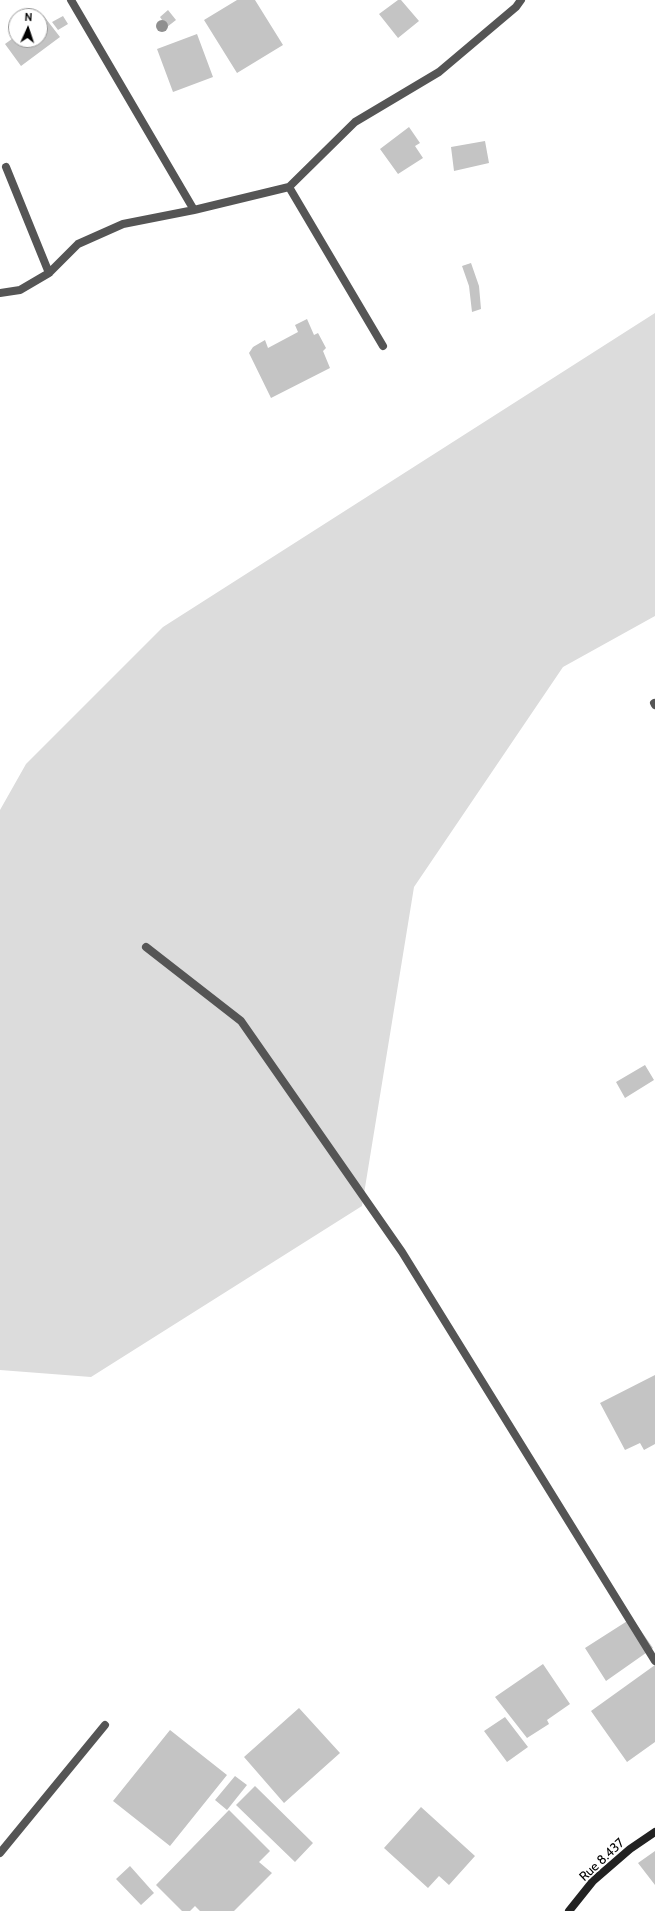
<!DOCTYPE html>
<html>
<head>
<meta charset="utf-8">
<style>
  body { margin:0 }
  #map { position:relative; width:655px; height:1911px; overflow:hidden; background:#fff; font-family:Cabin,sans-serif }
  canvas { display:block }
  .north { position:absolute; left:8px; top:8px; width:40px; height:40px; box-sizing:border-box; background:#fff; border:1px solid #999; border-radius:50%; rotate:3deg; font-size:11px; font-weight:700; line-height:16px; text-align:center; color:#000 }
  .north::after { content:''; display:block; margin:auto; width:14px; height:18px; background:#000; clip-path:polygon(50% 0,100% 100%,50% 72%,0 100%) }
</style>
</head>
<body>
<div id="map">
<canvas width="655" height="1911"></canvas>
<div class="north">N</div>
</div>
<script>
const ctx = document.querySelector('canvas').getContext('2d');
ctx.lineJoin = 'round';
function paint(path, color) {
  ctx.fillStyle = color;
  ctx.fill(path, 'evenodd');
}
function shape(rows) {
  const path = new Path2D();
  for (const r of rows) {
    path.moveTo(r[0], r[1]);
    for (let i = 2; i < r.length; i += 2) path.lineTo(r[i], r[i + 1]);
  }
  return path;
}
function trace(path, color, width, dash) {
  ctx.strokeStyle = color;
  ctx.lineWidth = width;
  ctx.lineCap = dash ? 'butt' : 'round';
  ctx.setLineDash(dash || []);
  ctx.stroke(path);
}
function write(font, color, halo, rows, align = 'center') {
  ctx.font = font + ' Cabin,sans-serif';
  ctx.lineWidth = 3.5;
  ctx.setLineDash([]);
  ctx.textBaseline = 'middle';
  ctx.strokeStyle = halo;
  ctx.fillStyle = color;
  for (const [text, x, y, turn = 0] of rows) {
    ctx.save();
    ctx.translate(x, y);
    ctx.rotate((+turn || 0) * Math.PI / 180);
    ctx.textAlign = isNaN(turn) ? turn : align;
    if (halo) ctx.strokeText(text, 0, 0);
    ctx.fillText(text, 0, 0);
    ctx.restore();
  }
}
paint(shape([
  [655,313,655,616,563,667,414,887,362,1206,91,1377,0,1370,0,810,26,764,163,627]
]), '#dcdcdc');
paint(shape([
  [237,0,255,0,283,45,237,73,204,20],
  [398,0,401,0,419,21,398,38,379,14],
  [168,10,176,20,167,27,160,17],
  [43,15,60,37,21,66,5,44,16,36,16,40,40,40,40,18],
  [63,16,68,24,58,30,52,22],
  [197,34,213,77,173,92,157,49],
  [409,127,420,143,415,146,423,158,398,174,380,149],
  [485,141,489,163,454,171,451,147],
  [471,263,479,286,481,309,472,312,469,286,462,266],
  [307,319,314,335,318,333,326,348,323,351,330,368,271,398,249,353,253,347,265,340,268,348,298,332,295,325],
  [645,1065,654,1080,625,1098,616,1082],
  [655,1375,655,1444,644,1450,640,1443,625,1450,600,1403],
  [632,1618,653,1648,606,1681,585,1648],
  [543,1664,570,1704,547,1720,549,1724,527,1738,495,1697],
  [655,1665,655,1742,627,1762,591,1711],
  [299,1708,340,1753,284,1803,244,1757],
  [505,1717,528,1747,507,1762,484,1731],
  [170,1730,227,1775,170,1846,113,1801],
  [235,1776,247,1785,227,1810,215,1800],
  [255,1786,313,1843,295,1862,236,1805],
  [421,1807,475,1856,449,1885,439,1876,428,1888,384,1848],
  [229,1810,270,1851,259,1862,272,1873,234,1911,200,1911,195,1906,190,1911,182,1911,156,1885],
  [655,1851,655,1885,638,1863],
  [130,1866,154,1893,141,1905,116,1879]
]), '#c4c4c4');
trace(shape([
  [0,1853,105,1725]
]), '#555', 8);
trace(shape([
  [71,0,194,210],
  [6,167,49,273],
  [289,187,383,346],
  [0,293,20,290,49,273,78,244,123,224,194,210,289,187,355,122,439,72,516,7,521,0],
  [654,703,655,705],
  [146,947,241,1021,402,1252,655,1661]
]), '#555', 8);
trace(shape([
  [569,1911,593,1881,630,1849,655,1832]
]), '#222', 8);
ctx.fillStyle = '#8f8f8f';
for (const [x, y] of [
  [162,26]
]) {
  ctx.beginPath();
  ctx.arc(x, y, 6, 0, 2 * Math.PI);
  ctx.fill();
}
write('13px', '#000', '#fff', [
  ["Rue 8.437",602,1860,-43]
]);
</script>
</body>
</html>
